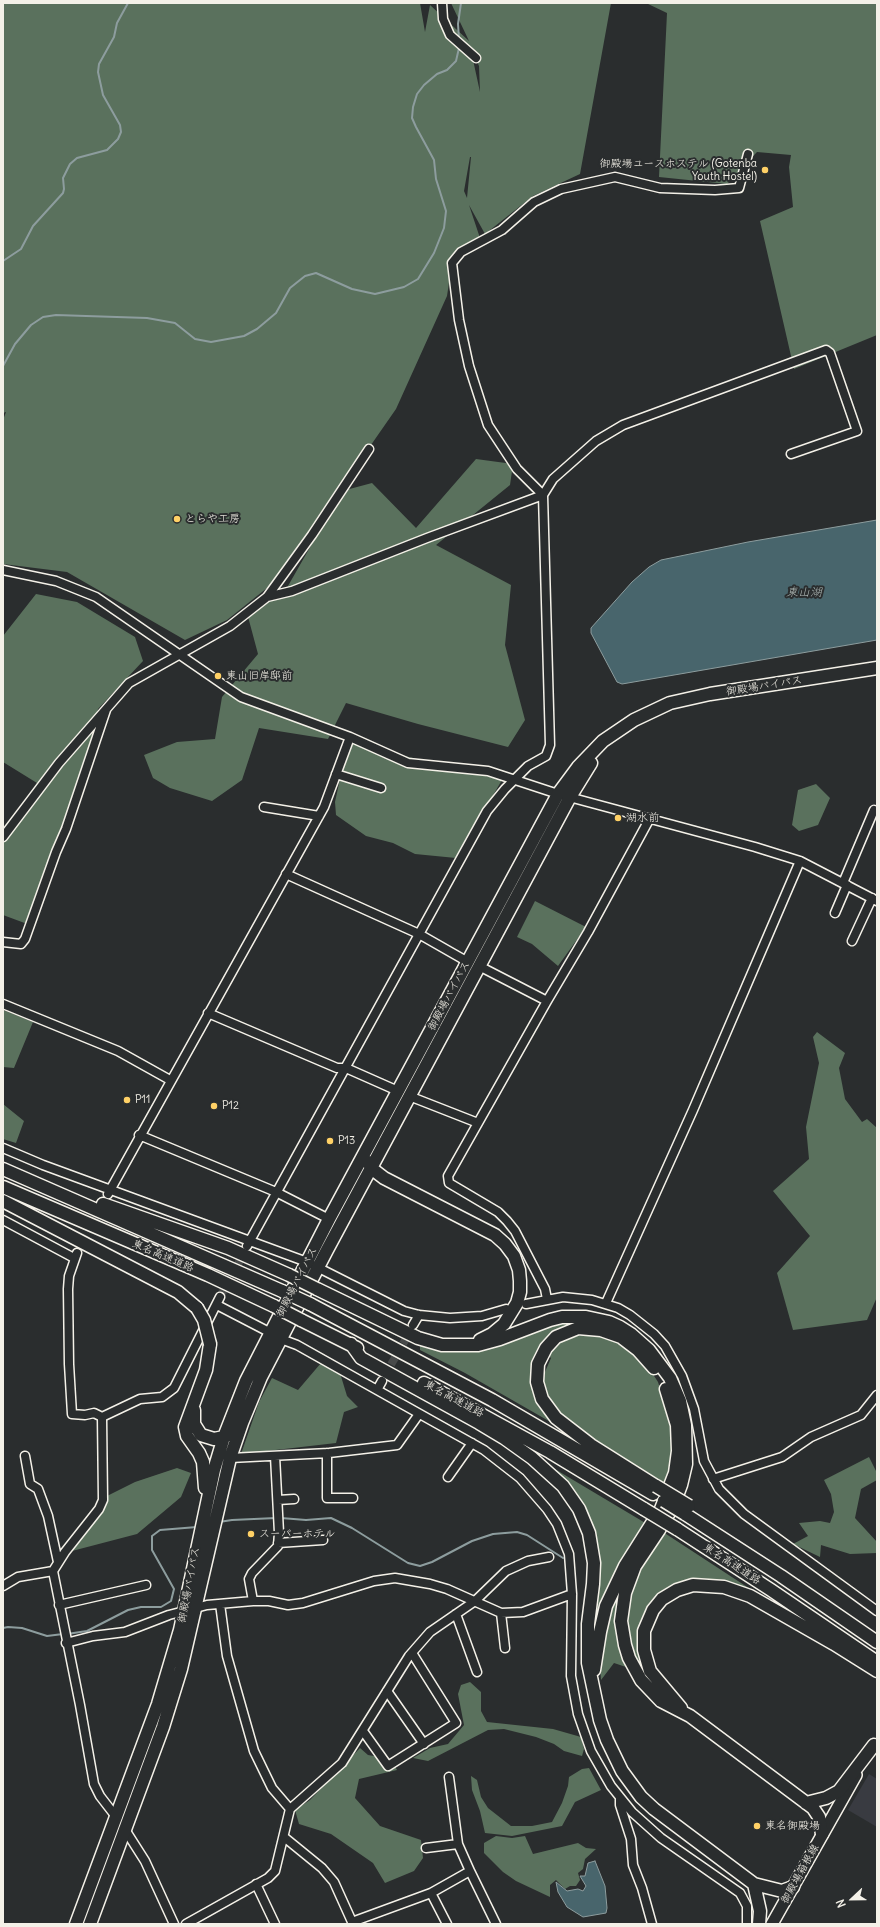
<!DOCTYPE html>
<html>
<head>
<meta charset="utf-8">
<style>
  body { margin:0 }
  #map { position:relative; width:880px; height:1927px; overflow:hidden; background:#2a2d2e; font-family:Delius,sans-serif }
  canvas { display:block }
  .frame { position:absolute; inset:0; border:4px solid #f4f1e8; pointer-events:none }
  .north { position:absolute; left:832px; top:1879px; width:40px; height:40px; -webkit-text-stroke:3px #2a2d2e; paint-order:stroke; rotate:248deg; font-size:11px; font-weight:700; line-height:16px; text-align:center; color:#f4f1e8 }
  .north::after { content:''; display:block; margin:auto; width:14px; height:18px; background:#f4f1e8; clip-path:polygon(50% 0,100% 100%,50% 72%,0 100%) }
</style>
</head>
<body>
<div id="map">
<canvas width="880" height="1927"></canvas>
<div class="frame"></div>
<div class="north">N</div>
</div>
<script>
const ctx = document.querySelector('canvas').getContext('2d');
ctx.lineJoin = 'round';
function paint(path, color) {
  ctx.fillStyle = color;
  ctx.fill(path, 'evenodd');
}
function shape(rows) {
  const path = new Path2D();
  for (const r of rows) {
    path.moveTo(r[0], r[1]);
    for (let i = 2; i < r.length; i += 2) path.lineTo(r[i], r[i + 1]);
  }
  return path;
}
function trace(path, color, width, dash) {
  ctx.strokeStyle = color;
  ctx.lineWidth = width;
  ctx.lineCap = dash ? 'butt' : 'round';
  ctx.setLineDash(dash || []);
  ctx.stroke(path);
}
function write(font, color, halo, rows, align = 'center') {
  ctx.font = font + ' Delius,"Klee One",sans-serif';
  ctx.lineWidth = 4;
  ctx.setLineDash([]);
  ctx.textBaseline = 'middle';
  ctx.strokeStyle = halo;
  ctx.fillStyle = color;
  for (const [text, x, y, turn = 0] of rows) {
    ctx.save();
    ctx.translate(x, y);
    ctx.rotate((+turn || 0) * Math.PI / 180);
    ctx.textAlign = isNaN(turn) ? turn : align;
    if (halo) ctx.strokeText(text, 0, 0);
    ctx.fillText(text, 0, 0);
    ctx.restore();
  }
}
paint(shape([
  [869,1774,877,1779,877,1827,848,1810]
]), '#393b41');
paint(shape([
  [3,3,420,3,425,32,430,5,469,41,451,3,611,3,580,174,533,196,485,234,469,205,480,238,452,263,447,296,396,409,277,580,227,620,185,640,67,572,3,564,3,420,6,412,3,413],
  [470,46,479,66,480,92],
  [470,157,471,157,467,198,464,191],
  [646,3,877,3,877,335,794,369,760,221,793,207,789,167,791,155,757,152,727,184,659,177,667,13],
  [476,459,513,464,510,485,436,545,511,585,505,645,525,720,508,747,418,724,346,703,328,739,259,728,242,780,212,801,170,788,153,778,144,755,177,742,215,739,222,697,258,654,247,613,284,593,342,491,372,483,416,528],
  [36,594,77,602,135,637,143,661,98,709,81,784,30,925,3,915,3,837,37,783,3,762,3,636],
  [348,742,502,780,456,858,415,854,393,843,366,836,336,815,335,802],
  [816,784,830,798,818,825,799,831,792,825,798,790],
  [535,901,586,927,558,966,532,944,517,937],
  [3,1010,33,1022,14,1068,3,1067],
  [817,1032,845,1053,839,1068,845,1099,862,1122,867,1119,877,1128,877,1297,867,1320,793,1330,777,1273,810,1236,773,1191,809,1159,806,1127,819,1063,813,1037],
  [3,1104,24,1121,16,1143,3,1139],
  [584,1319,572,1326,532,1368,561,1428,465,1373,420,1350,420,1344,441,1349,548,1324],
  [594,1332,609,1337,622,1344,647,1365,658,1382,672,1424,674,1444,668,1486,582,1432,566,1420,551,1404,546,1394,543,1383,543,1374,545,1372,551,1358,548,1355,553,1348,565,1339],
  [321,1363,340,1373,347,1396,358,1407,344,1412,336,1443,241,1454,259,1402,272,1378,298,1390],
  [869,1457,877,1473,877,1480,861,1489,855,1518,877,1542,877,1553,850,1554,821,1545,820,1557,793,1544,808,1536,799,1523,820,1521,830,1523,834,1512,831,1494,824,1480],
  [538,1459,647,1524,611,1581,604,1598,592,1649,596,1543],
  [177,1468,191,1473,181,1497,137,1534,72,1551,107,1496,135,1482],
  [663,1532,764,1598,696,1581,646,1611,640,1624,638,1638,638,1652,659,1692,647,1680,638,1665,628,1635,627,1618,628,1599,640,1567],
  [620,1585,616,1615,616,1629,618,1642,626,1667,614,1663,601,1680,600,1666,609,1612],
  [470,1682,481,1692,481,1711,487,1722,553,1729,581,1737,584,1749,582,1756,564,1751,554,1744,536,1737,504,1729,488,1730,428,1761,413,1758,430,1748,448,1744,464,1725,458,1694,461,1685],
  [360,1748,368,1755,391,1759,397,1770,359,1779,355,1798,380,1826,421,1840,423,1858,414,1871,385,1883,373,1863,331,1834,299,1824,295,1810,310,1800],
  [589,1768,601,1790,575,1802,562,1826,512,1836,485,1833,480,1811,472,1790,471,1776,477,1780,481,1797,488,1808,511,1826,532,1826,552,1822,562,1803,568,1786,569,1777,582,1769],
  [496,1836,512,1838,525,1836,533,1854,578,1843,586,1848,596,1849,585,1859,583,1869,578,1873,580,1880,576,1886,570,1886,565,1889,556,1880,550,1885,550,1897,516,1881,503,1872,484,1853,484,1843]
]), '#5a715d');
const water = shape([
  [877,520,877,640,622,684,617,682,591,633,591,628,632,582,649,567,661,560,748,542,877,520],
  [595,1861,605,1886,607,1908,606,1913,583,1917,567,1907,558,1892,556,1882,567,1891,578,1889,583,1891,586,1886,580,1876,585,1876,588,1863,595,1861]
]);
paint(water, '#48656c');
trace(water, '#8d9d9e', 1);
trace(shape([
  [459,39,458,24,461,3],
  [3,261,21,249,33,226,63,193,64,189,63,178,70,164,77,158,107,150,118,139,121,132,120,125,103,95,98,72,99,64,114,37,117,23,128,3],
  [3,366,15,344,31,325,43,317,56,315,147,318,175,323,195,339,211,342,244,336,257,329,276,313,290,288,305,276,316,273,352,289,375,294,404,287,418,279,434,253,444,228,446,211,436,179,434,160,416,127,412,118,413,107,417,94,424,85,437,74,447,70,456,61,459,48],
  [281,1518,306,1520,331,1518,352,1528,408,1563,420,1566,432,1562,472,1541,493,1534,517,1532,527,1535,563,1558],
  [219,1522,232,1520,276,1518],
  [3,1628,8,1627,22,1628,47,1636,63,1634],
  [67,1634,87,1631,128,1610,141,1607,161,1607,171,1601,174,1589,152,1550,152,1536,160,1530,197,1527]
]), '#8d9d9e', 2);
trace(shape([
  [77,1253,108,1194],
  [220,1297,245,1251],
  [385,1375,411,1330]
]), '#484a4a', 8, [8, 4]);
const minor = shape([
  [442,3,443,19,450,35,476,58],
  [543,495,517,469,488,425,469,366,459,320,452,263,461,252,502,230,534,202,561,189,615,177,660,188,715,190,739,188,748,154],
  [3,570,56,581,96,597,241,697,350,737,408,763,488,771,558,794,755,847,800,861,877,901],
  [267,597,292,591,427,538,543,495],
  [336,774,381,788],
  [264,807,319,816],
  [3,837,59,763,129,683,230,626,267,597,312,535,369,449],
  [286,874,419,934,468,962],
  [843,883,874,810],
  [835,913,847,885],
  [852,941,872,898],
  [3,942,21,944,25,939,56,852,66,829,106,710],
  [479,966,547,1001],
  [3,1004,118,1051,170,1080],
  [208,1013,337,1068,346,1068,398,1091],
  [409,1096,478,1123],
  [139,1135,276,1192,329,1219],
  [3,1148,43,1165,307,1262,404,1311,419,1315,450,1318,482,1316,506,1309],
  [108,1194,324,807,350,737],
  [3,1220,74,1258],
  [247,1246,487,811,505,789,528,766,546,756,550,745,543,495,553,479,596,441,623,425,826,350,830,353,857,431,791,454],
  [77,1253,69,1276,68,1289,69,1364,72,1414,85,1415,94,1413,102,1417],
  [547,1299,545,1289,515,1231,507,1221,498,1212,449,1183,448,1176,547,1001,588,932,650,818],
  [606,1303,693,1110,800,861],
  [526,1304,563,1297,592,1300,618,1308,630,1315,654,1334,665,1346,682,1376,694,1409,704,1461,719,1489,744,1514,877,1611],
  [217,1305,271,1333],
  [413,1325,419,1315],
  [281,1339,297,1345,484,1450,520,1478,547,1509,557,1524,569,1554,572,1594,571,1676,578,1714,591,1751,611,1786,632,1812,661,1838,740,1893,747,1906,747,1924],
  [377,1390,382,1381],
  [102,1417,103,1500,99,1509,65,1552,53,1571,80,1705,94,1784,100,1796,117,1818],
  [102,1417,140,1399,162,1397,174,1388,220,1297],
  [327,1453,327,1498,353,1498],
  [25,1456,30,1484,38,1489,48,1516,58,1562],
  [230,1458,329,1453,397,1445,419,1414],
  [448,1477,472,1443],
  [713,1479,782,1457,811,1437,861,1415,877,1395],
  [278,1500,294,1499],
  [278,1543,323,1540],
  [3,1586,18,1577,53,1571],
  [253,1601,249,1579,252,1573,278,1546,279,1533,275,1456],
  [220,1604,227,1656,254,1751,272,1788,290,1809],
  [59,1605,146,1585],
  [501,1613,505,1648],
  [456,1614,477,1672],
  [66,1643,93,1636,125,1632,169,1615,207,1605,253,1601,269,1601,288,1605,303,1603,374,1581,395,1578,430,1584,447,1589,501,1613,523,1612,572,1594],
  [387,1691,424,1744],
  [363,1731,388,1766,456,1723,412,1653],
  [449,1777,458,1844,470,1871],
  [620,1798,620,1805,631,1839,633,1865,642,1888,652,1924],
  [124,1828,145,1861,174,1924],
  [284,1837,322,1868,334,1882,353,1924],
  [426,1848,458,1844],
  [256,1884,275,1924],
  [431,1893,447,1924],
  [352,1922,431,1893,470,1871,496,1924],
  [186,1924,268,1878,275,1871,290,1809,342,1763,409,1656,430,1632,475,1601,506,1571,528,1561,549,1557]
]);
const major = shape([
  [772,1924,856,1775]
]);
const highway = shape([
  [368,1162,371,1168,384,1178,495,1235,505,1244,514,1256,519,1270,520,1281,520,1292,517,1303,504,1324,492,1334,480,1340],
  [3,1169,282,1291],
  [3,1187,208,1275,274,1306],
  [3,1201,178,1292,197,1308],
  [103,1204,228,1248,289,1275],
  [317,1289,418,1338,442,1345,478,1345,500,1339,550,1320,562,1317,586,1317,609,1322,620,1327,631,1334,649,1350,670,1378,680,1401,685,1425,686,1464,681,1485,674,1504,659,1530,635,1566,625,1593,621,1621,625,1645,629,1658,641,1680,661,1701,690,1716,813,1808,819,1817,822,1834],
  [310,1304,492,1400,653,1494],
  [301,1320,357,1348],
  [351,1344,361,1358,479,1423,504,1438,532,1458,563,1486,579,1509,589,1533,594,1563,593,1584,588,1624,588,1663,600,1720,607,1740,622,1771,641,1797,654,1809,754,1884,782,1891,793,1887],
  [654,1368,638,1350,621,1337,601,1330,578,1328,556,1337,546,1348,538,1364,537,1382,542,1399,556,1418,591,1445,656,1486],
  [424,1383,550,1452,644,1509],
  [194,1410,194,1424,201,1435,214,1439,224,1437,230,1434],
  [205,1488,203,1462,199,1453,187,1436,185,1427,206,1370,210,1344],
  [685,1514,781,1576,877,1642],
  [677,1529,771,1590,874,1660],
  [594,1670,600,1632,606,1606,625,1566,661,1509,675,1473,678,1451,677,1425,666,1389],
  [681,1708,650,1671,644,1650,644,1631,653,1610,662,1599,677,1590,693,1585,724,1587,750,1596,834,1644,877,1671],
  [806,1803,826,1798,839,1791,874,1745],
  [754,1884,760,1911,759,1924],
  [76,1924,158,1704,180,1630,214,1470,224,1437,246,1381,329,1219,558,794,578,767,603,741,634,720,670,703,710,694,877,668],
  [90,1924,163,1727,181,1669,230,1458,242,1423,261,1377,327,1250,570,797,591,763]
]);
trace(minor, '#f4f1e8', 11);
trace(major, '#f4f1e8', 14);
trace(highway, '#f4f1e8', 15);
trace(minor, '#2a2d2e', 8);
trace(major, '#2a2d2e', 11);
trace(highway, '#2a2d2e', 12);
const highwayBridge = shape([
  [289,1275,317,1289],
  [282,1291,310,1304],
  [274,1306,301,1320],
  [197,1308,204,1320,210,1344],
  [656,1486,689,1506],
  [664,1501,685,1514],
  [644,1509,677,1529]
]);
trace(highwayBridge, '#f4f1e8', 15, []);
trace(highwayBridge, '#2a2d2e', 12);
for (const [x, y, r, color] of [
  [765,170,4,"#ffd166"],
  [177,519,4,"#ffd166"],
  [218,676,4,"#ffd166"],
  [618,818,4,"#ffd166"],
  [127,1100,4,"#ffd166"],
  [214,1106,4,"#ffd166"],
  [330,1141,4,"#ffd166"],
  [251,1534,4,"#ffd166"],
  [757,1826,4,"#ffd166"]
]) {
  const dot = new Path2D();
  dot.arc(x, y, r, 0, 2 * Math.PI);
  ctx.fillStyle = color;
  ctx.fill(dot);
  trace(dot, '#2a2d2e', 1.5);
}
write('11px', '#f4f1e8', '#2a2d2e', [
  ["御殿場ユースホステル (Gotenba",757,164,"right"],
  ["Youth Hostel)",757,177,"right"],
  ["とらや工房",185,519],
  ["東山旧岸邸前",226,676],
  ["湖水前",626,818],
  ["P11",135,1100],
  ["P12",222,1106],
  ["P13",338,1141],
  ["スーパーホテル",259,1534],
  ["東名御殿場",765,1826]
], 'left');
write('11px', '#f4f1e8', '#2a2d2e', [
  ["御殿場バイパス",764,686,-9],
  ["御殿場バイパス",449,996,-62],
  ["東名高速道路",163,1256,23],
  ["御殿場バイパス",297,1282,-63],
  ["東名高速道路",454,1399,28],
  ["東名高速道路",732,1564,33],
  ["御殿場バイパス",189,1585,-79],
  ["御殿場箱根線",800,1874,-61]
]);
write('italic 12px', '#afb9b6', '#2a2d2e', [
  ["東山湖",804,593]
]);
</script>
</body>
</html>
